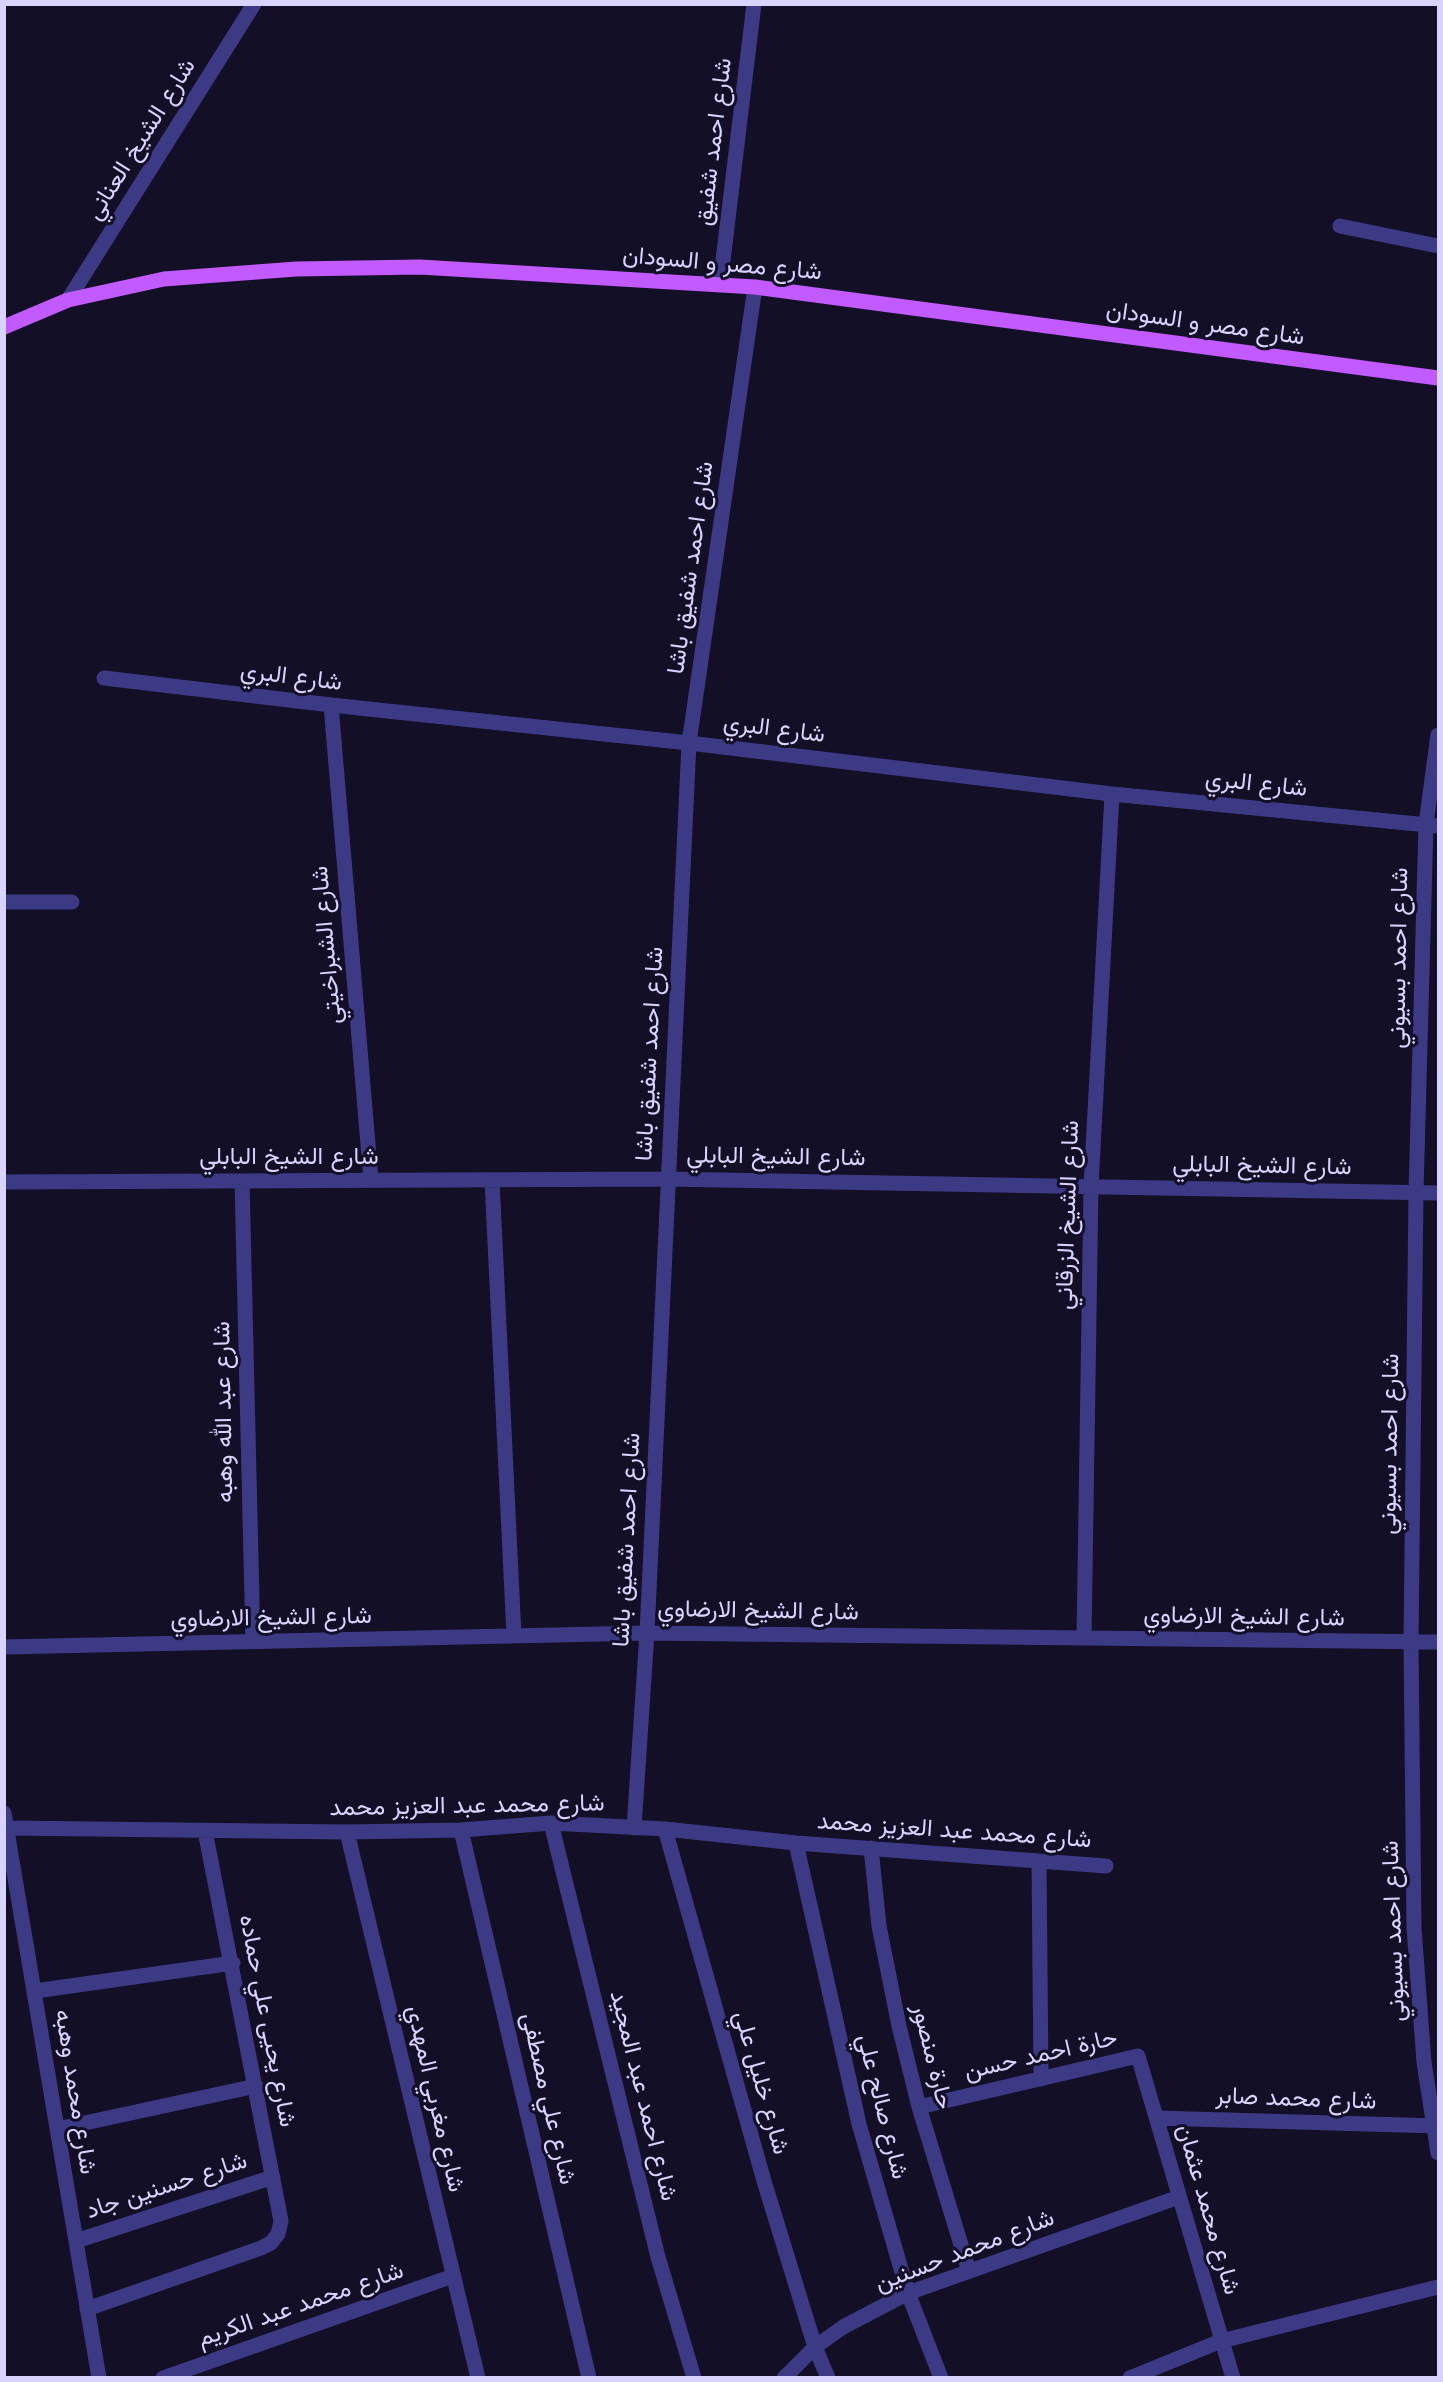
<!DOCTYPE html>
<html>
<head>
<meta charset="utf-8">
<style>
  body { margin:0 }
  #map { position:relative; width:1443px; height:2382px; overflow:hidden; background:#130f26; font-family:Jost,sans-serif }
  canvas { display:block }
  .frame { position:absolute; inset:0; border:6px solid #d9d4ff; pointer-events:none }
</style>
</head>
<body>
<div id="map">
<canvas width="1443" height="2382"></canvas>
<div class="frame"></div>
</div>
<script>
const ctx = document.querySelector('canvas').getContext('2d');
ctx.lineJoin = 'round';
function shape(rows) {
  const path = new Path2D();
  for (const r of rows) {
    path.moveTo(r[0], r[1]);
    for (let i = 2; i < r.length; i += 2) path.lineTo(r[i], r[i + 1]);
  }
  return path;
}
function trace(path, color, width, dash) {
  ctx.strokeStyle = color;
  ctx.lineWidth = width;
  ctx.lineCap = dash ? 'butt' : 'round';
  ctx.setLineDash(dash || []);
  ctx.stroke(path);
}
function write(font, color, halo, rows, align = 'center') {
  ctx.font = font + ' Jost,Vazirmatn,sans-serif';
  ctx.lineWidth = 6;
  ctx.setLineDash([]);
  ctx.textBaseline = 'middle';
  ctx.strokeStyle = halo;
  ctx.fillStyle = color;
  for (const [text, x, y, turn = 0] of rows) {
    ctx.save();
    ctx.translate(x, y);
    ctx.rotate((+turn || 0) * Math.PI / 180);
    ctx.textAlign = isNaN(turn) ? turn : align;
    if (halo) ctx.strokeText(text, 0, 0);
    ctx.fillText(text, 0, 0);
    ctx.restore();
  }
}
trace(shape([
  [1340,226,1438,246],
  [720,285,754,4],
  [68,300,254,4],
  [104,678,331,705,689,743,1112,794,1438,826],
  [331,705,371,1180],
  [1438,735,1426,824,1416,1192,1411,1642,1414,1928,1424,2062,1438,2153],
  [4,902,72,902],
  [492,1180,514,1636],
  [242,1181,253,1642],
  [4,1182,667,1179,1438,1193],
  [1084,1638,1091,1186,1112,794],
  [4,1647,647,1633,1438,1642],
  [4,1813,99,2378],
  [551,1823,658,2257,694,2378],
  [7,1828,347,1832,461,1830,551,1823,665,1829,796,1843,1106,1866],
  [634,1828,647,1633,689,743,755,287],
  [665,1829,764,2181,815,2347,828,2378],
  [461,1830,589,2378],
  [347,1832,478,2378],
  [796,1843,859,2124,908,2293,941,2378],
  [871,1848,879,1926,899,2026,919,2107,969,2271],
  [1039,1861,1041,2079],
  [35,1991,233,1963],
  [919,2107,1138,2056,1233,2378],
  [1157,2118,1438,2126],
  [57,2129,256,2086],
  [76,2241,273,2177],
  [87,2309,261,2248,271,2243,278,2234,281,2221,205,1831],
  [163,2378,453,2276],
  [784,2378,815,2347,843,2327,908,2293,1179,2197],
  [1130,2378,1221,2341,1438,2287]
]), '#3d3a85', 15);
trace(shape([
  [4,327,68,300,164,279,296,269,420,267,755,287,1438,378]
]), '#c25bff', 15);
write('24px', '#d9d4ff', '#130f26', [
  ["شارع الشيخ العناني",142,140,-58],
  ["شارع احمد شفيق",715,142,-83],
  ["شارع مصر و السودان",722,265,5],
  ["شارع مصر و السودان",1205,325,8],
  ["شارع احمد شفيق باشا",692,568,-82],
  ["شارع البري",291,678,7],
  ["شارع البري",774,730,7],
  ["شارع البري",1256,785,6],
  ["شارع الشبراخيتي",328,945,-95],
  ["شارع احمد بسيوني",1400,958,-89],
  ["شارع احمد شفيق باشا",651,1054,-87],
  ["شارع الشيخ البابلي",289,1158],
  ["شارع الشيخ البابلي",776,1158,1],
  ["شارع الشيخ البابلي",1262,1167,1],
  ["شارع الشيخ الزرقاني",1069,1215,-88],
  ["شارع عبد الله وهبه",225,1412,-91],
  ["شارع احمد بسيوني",1391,1444,-89],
  ["شارع احمد شفيق باشا",628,1540,-87],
  ["شارع الشيخ الارضاوي",758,1612,1],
  ["شارع الشيخ الارضاوي",1244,1618,1],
  ["شارع الشيخ الارضاوي",271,1619,-1],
  ["شارع محمد عبد العزيز محمد",467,1807,-1],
  ["شارع محمد عبد العزيز محمد",954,1832,4],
  ["شارع احمد بسيوني",1395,1931,-92],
  ["شارع يحيى علي حماده",266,2021,79],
  ["حارة احمد حسن",1041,2056,-13],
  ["حارة منصور",931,2057,76],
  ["شارع خليل علي",760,2083,74],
  ["شارع محمد وهبه",74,2092,81],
  ["شارع احمد عبد المجيد",642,2096,76],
  ["شارع مغربي المهدي",434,2099,77],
  ["شارع علي مصطفى",547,2099,77],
  ["شارع محمد صابر",1296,2100,2],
  ["شارع صالح علي",881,2107,76],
  ["شارع حسنين جاد",167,2187,-18],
  ["شارع محمد عثمان",1207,2210,74],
  ["شارع محمد حسنين",965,2252,-21],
  ["شارع محمد عبد الكريم",301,2306,-19]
]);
</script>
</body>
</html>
